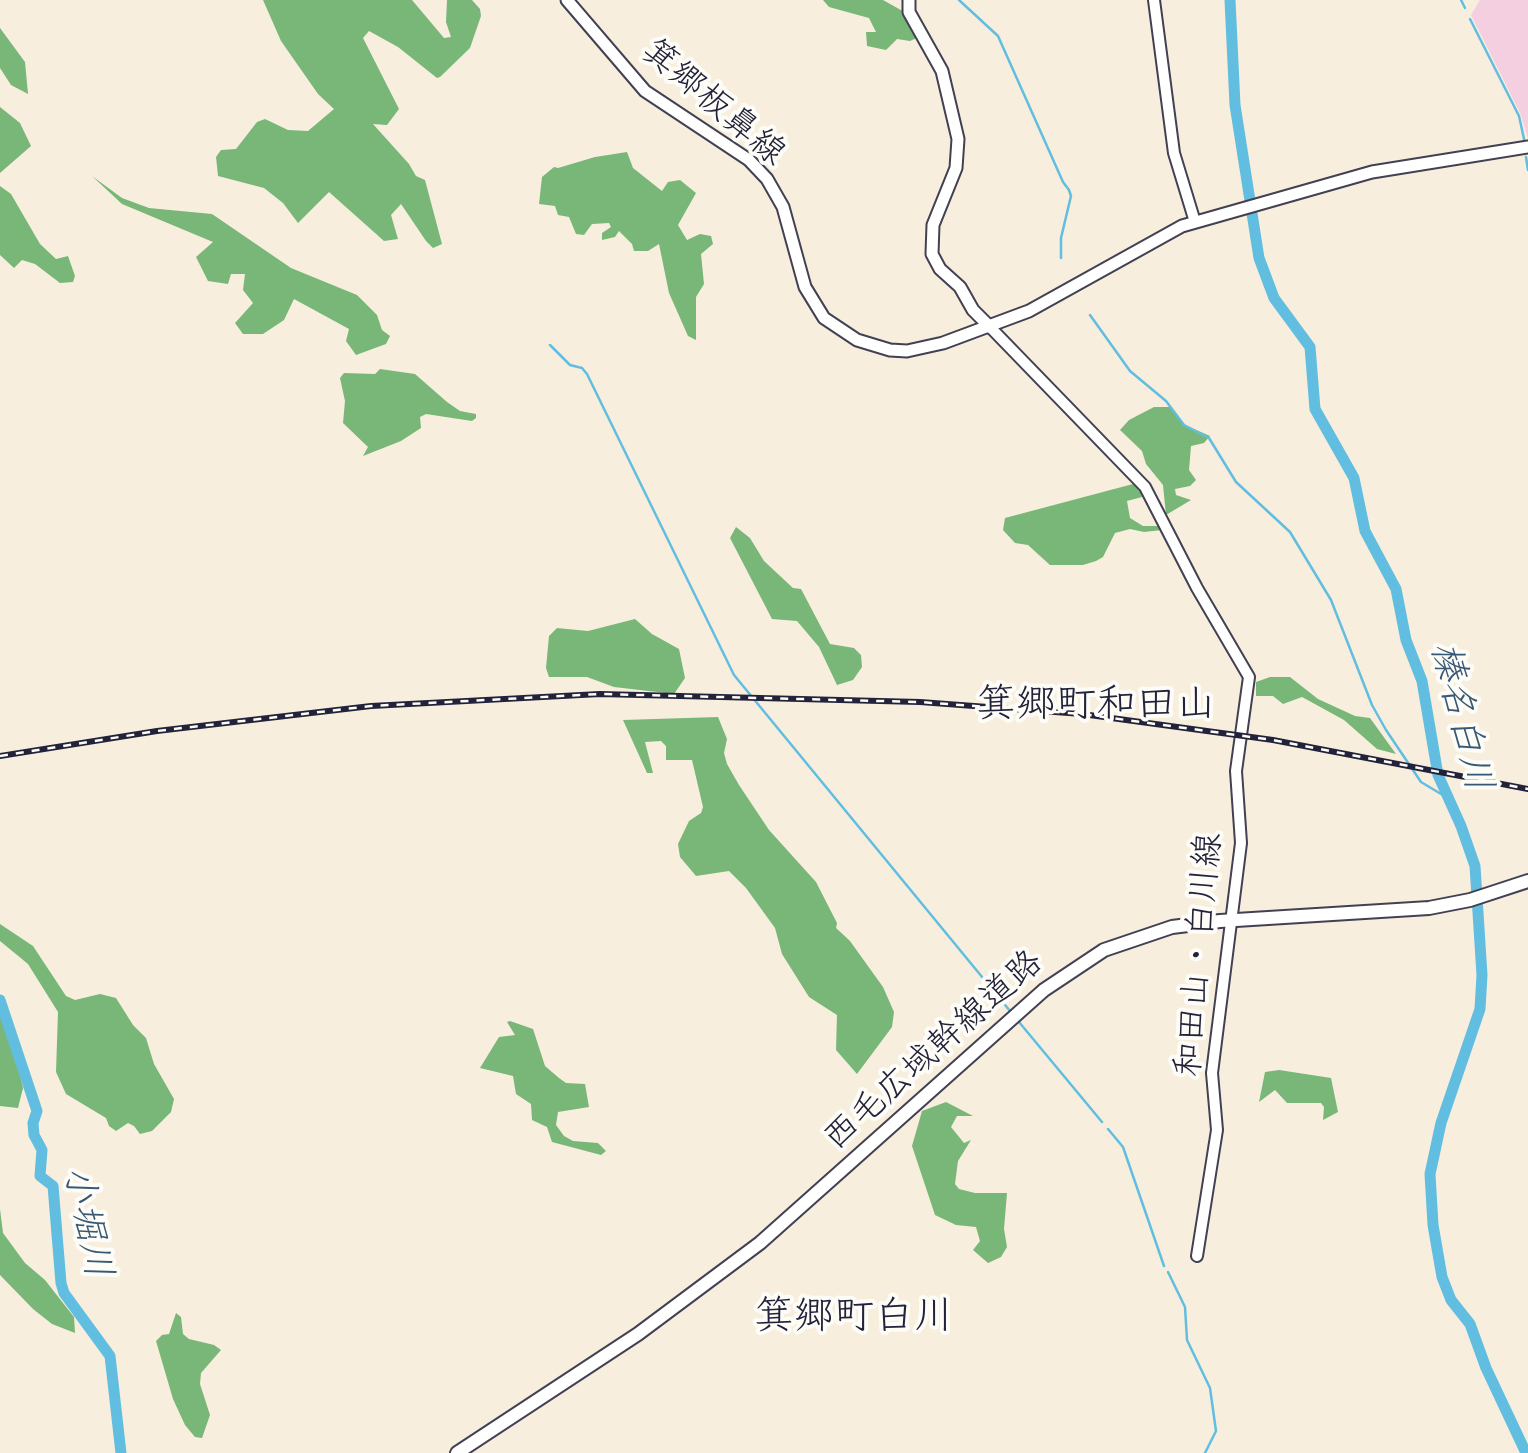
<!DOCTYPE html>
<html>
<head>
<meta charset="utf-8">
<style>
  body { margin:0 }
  canvas { display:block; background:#f7eedd }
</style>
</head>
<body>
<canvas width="1528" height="1453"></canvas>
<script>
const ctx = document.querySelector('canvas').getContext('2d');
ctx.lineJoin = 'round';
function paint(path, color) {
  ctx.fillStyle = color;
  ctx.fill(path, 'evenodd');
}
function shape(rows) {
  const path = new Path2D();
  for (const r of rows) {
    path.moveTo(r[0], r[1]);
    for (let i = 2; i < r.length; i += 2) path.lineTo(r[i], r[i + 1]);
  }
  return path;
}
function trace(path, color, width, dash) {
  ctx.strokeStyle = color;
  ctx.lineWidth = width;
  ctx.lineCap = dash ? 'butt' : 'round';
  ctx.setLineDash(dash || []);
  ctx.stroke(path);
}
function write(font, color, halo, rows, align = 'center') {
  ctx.font = font + ' Itim,"Klee One",sans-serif';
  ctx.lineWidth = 8;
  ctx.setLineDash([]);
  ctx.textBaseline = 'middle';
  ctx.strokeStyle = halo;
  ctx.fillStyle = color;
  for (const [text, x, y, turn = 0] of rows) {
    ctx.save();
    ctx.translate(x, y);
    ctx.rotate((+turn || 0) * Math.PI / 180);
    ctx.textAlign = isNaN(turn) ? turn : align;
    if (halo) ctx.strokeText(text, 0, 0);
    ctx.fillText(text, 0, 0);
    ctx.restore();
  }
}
paint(shape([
  [1480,0,1528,0,1528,139,1521,115,1471,15]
]), '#f3cfe0');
paint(shape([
  [263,0,412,0,444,38,451,37,446,22,447,0,472,0,480,9,481,16,470,48,440,77,437,78,398,47,369,31,363,38,399,109,387,125,373,124,409,164,416,176,425,180,442,244,433,248,426,241,401,204,391,215,398,239,384,241,329,192,298,223,283,203,264,188,218,176,216,157,221,150,236,149,257,122,265,119,288,130,308,131,334,109,318,94,281,41],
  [823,0,883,0,908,14,919,37,910,41,897,39,886,50,867,46,866,32,876,32,869,18,829,7],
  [0,28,25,62,28,94,11,85,0,68],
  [0,107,20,123,31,146,0,173],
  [627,152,633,168,662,191,668,182,680,180,696,193,678,225,687,240,700,234,711,236,713,244,701,254,704,284,696,297,696,340,688,336,669,293,659,244,648,251,634,251,632,244,619,231,615,237,602,240,602,233,611,227,609,223,592,224,584,235,576,234,569,217,558,215,555,206,539,204,542,177,554,167,558,168,595,157],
  [92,176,122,198,149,208,212,214,291,268,357,295,377,315,382,330,390,336,386,344,356,355,346,341,349,329,294,299,284,320,263,334,243,334,235,323,253,303,243,290,245,274,231,274,228,284,208,281,196,257,213,242,122,204],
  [0,186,11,194,40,244,56,259,68,256,75,276,73,282,60,283,35,264,22,260,14,268,0,255],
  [380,369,415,374,447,402,460,411,476,414,476,418,472,421,426,414,420,417,421,428,401,441,363,456,368,447,343,423,345,401,340,378,344,373,375,374],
  [1154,407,1170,407,1185,425,1210,436,1204,443,1191,446,1189,470,1196,480,1190,486,1175,489,1176,495,1191,500,1166,515,1163,485,1146,464,1142,451,1120,430,1129,420],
  [1133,484,1141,491,1142,497,1127,501,1130,518,1143,526,1159,526,1162,530,1144,532,1130,529,1115,533,1103,557,1096,561,1083,565,1050,565,1028,545,1015,543,1003,530,1005,518],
  [736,527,750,538,764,561,793,588,801,589,830,644,854,648,861,655,862,667,853,680,837,685,819,647,797,621,772,619,730,538],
  [635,619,652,634,679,649,685,678,674,694,614,687,587,677,549,677,546,668,549,636,557,628,588,631],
  [1270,677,1290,677,1318,699,1355,716,1370,718,1396,754,1377,749,1344,720,1302,697,1283,704,1273,696,1256,696,1256,682],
  [718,717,727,739,724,753,727,764,739,785,769,830,816,882,837,923,836,928,850,941,883,987,894,1012,892,1027,857,1074,836,1050,837,1015,809,997,782,954,775,928,746,888,729,871,696,876,680,857,678,844,689,821,701,813,703,807,692,760,666,760,666,746,661,741,645,742,653,773,647,773,623,720],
  [0,924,33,946,66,996,75,1000,100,994,116,998,133,1025,146,1038,154,1064,174,1099,171,1112,152,1131,140,1134,134,1126,128,1123,116,1131,109,1126,106,1118,66,1094,56,1072,58,1012,28,964,0,941],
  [0,1013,12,1041,23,1088,18,1108,0,1106],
  [510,1021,533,1029,545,1066,559,1078,566,1083,585,1084,589,1107,558,1112,556,1125,564,1136,573,1141,598,1143,606,1151,601,1155,552,1142,547,1127,532,1120,531,1104,516,1094,513,1076,480,1068,499,1037,515,1035,507,1022],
  [1279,1070,1331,1078,1338,1112,1323,1120,1324,1107,1321,1103,1287,1103,1275,1090,1259,1102,1265,1072],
  [946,1102,973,1116,957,1116,951,1127,964,1143,971,1140,958,1161,955,1184,959,1189,975,1193,1007,1193,1004,1229,1007,1247,1001,1257,988,1263,973,1250,980,1241,976,1227,956,1225,935,1215,912,1146,922,1111],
  [0,1209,3,1233,25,1263,45,1280,74,1317,75,1333,52,1324,33,1309,0,1275],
  [176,1313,181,1317,183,1334,189,1339,214,1345,221,1350,201,1373,200,1384,210,1415,202,1438,195,1437,185,1425,173,1399,156,1341,162,1335,169,1334]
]), '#78b778');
trace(shape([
  [959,0,998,36,1063,182,1069,190,1071,196,1061,238,1061,258],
  [1461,0,1465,8],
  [1470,19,1519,116,1524,139],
  [1526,157,1528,170],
  [1090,315,1130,371,1166,401,1184,425,1209,438,1236,482,1290,532,1331,600,1372,705,1386,730,1421,782,1446,797],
  [550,345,570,365,582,368,587,374,734,675,1010,1011],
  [1019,1022,1102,1122],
  [1108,1129,1123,1147,1164,1266],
  [1168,1272,1185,1307,1187,1340,1210,1388,1216,1431,1205,1453]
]), '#62bee0', 2.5);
trace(shape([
  [1230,0,1235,105,1259,258,1274,298,1310,347,1315,409,1354,478,1365,531,1396,589,1406,640,1422,681,1438,775,1461,826,1475,866,1482,975,1480,1009,1441,1123,1430,1174,1433,1225,1442,1277,1451,1300,1470,1324,1486,1368,1526,1453],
  [0,1000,37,1111,33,1123,34,1135,42,1150,40,1176,53,1186,61,1283,64,1293,110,1356,121,1453]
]), '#62bee0', 11);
const tertiary = shape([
  [1154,0,1174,153,1195,222],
  [990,327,1145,487,1197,588,1249,677,1236,771,1241,843,1212,1073,1217,1130,1197,1256]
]);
const secondary = shape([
  [567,0,645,91,749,160,767,179,783,207,805,287,824,318,857,340,890,350,907,351,943,343,1029,311,1182,226,1372,172,1528,147],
  [909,0,909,12,942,71,958,139,956,168,933,225,932,254,940,269,960,287,973,310,990,327]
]);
const primary = shape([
  [457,1453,638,1334,760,1243,1044,990,1104,950,1172,927,1220,921,1429,908,1470,900,1528,881]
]);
trace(tertiary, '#424153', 14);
trace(secondary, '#424153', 15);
trace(primary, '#424153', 16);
trace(tertiary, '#fff', 10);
trace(secondary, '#fff', 11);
trace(primary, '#fff', 12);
const rail = shape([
  [0,756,157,731,371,706,600,694,920,702,1082,714,1273,740,1528,789]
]);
trace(rail, '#22223b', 6);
trace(rail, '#fdfcf7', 2.5, [8]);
write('35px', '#22223b', '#fdfcf7', [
  ["箕郷板鼻線",713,103,40],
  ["和田山・白川線",1200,955,-85],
  ["西毛広域幹線道路",934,1051,-42]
]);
write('italic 38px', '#385975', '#fdfcf7', [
  ["榛名白川",1460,717,76],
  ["小堀川",86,1222,78]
]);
write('40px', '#22223b', '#fdfcf7', [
  ["箕郷町和田山",1096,706],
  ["箕郷町白川",854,1318]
]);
</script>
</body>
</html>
